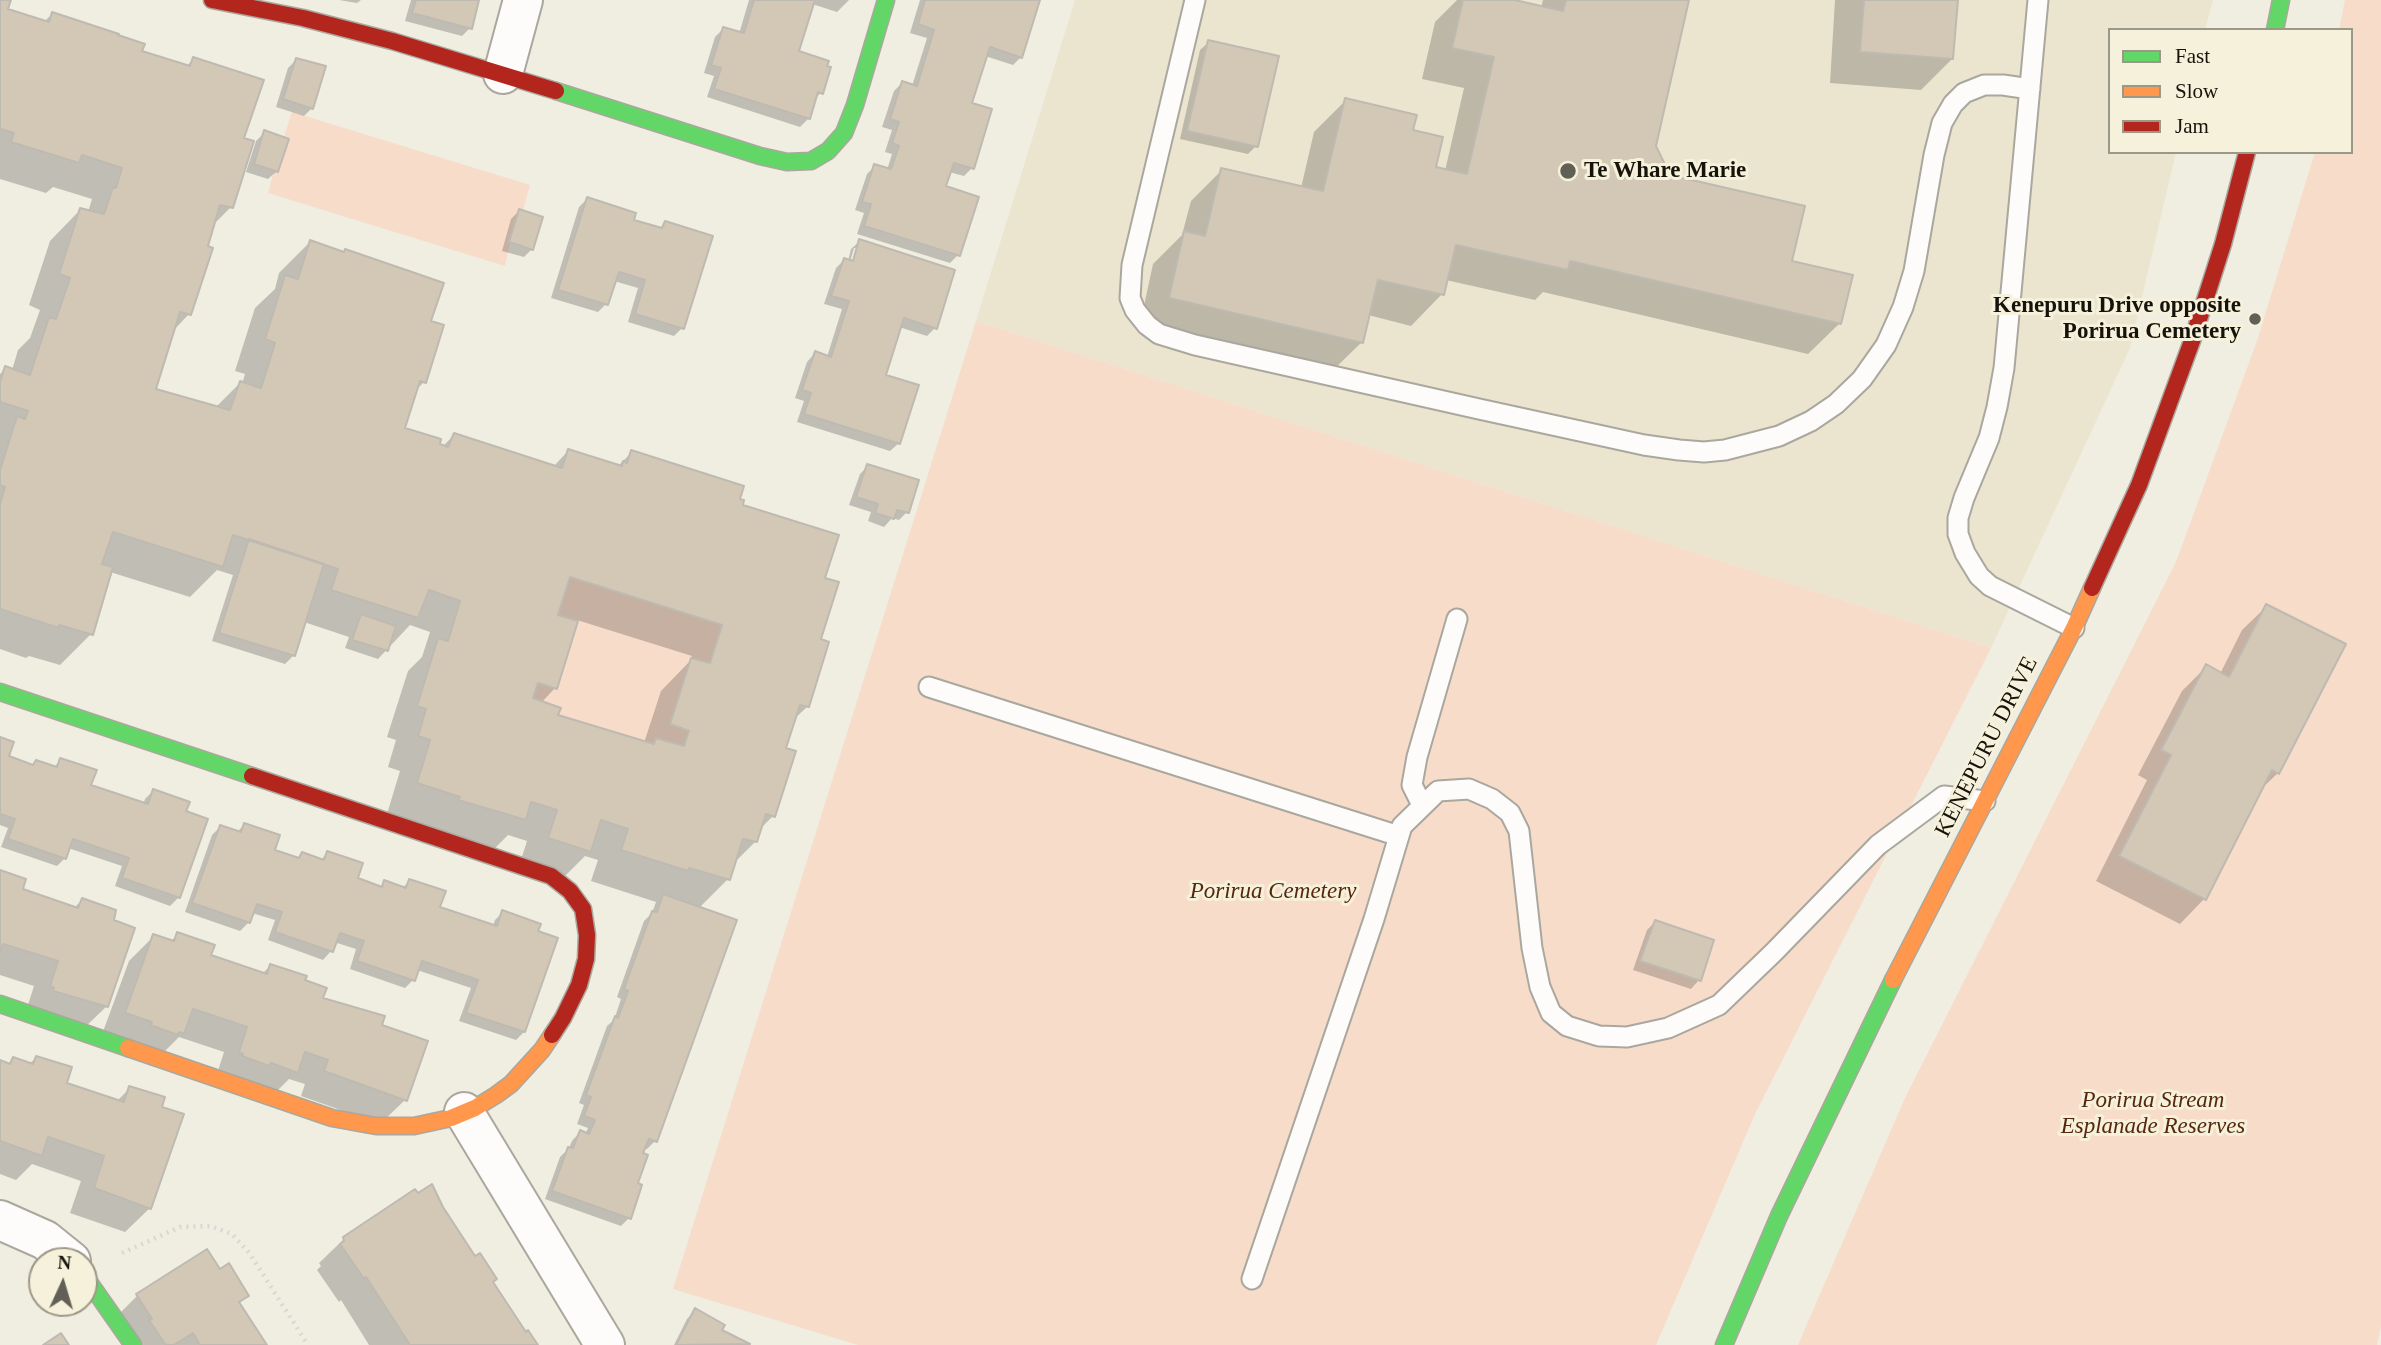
<!DOCTYPE html>
<html>
<head>
<meta charset="utf-8">
<style>
  body { margin:0 }
  #map { position:relative; width:2381px; height:1345px; overflow:hidden; background:#f0ede1; font-family:"Times New Roman",serif }
  canvas { display:block }
  .legend { position:absolute; left:2108px; top:28px; width:245px; height:126px; box-sizing:border-box; background:#f6f1db; border:2px solid #9c9888; margin:0; padding:9px 12px; list-style:none; font-size:21px; color:#15130c }
  .legend li { display:flex; align-items:center; gap:14px; height:35px }
  .legend b { width:35px; border:2px solid #9c9888 }
  .north { position:absolute; left:28px; top:1247px; width:70px; height:70px; box-sizing:border-box; background:#f6f1db; border:2px solid #9c9888; border-radius:50%; rotate:4deg; font-size:19px; font-weight:700; line-height:28px; text-align:center; color:#15130c }
  .north::after { content:''; display:block; margin:auto; width:24px; height:32px; background:#625f57; clip-path:polygon(50% 0,100% 100%,50% 72%,0 100%) }
</style>
</head>
<body>
<div id="map">
<canvas width="2381" height="1345"></canvas>
<ul class="legend">
<li><b style="height:9px;background:#63d668"></b>Fast</li>
<li><b style="height:9px;background:#ff974d"></b>Slow</li>
<li><b style="height:9px;background:#b3261e"></b>Jam</li>
</ul>
<div class="north">N</div>
</div>
<script>
const ctx = document.querySelector('canvas').getContext('2d');
ctx.lineJoin = 'round';
function paint(path, color) {
  ctx.fillStyle = color;
  ctx.fill(path, 'evenodd');
}
function shape(rows) {
  const path = new Path2D();
  for (const r of rows) {
    path.moveTo(r[0], r[1]);
    for (let i = 2; i < r.length; i += 2) path.lineTo(r[i], r[i + 1]);
  }
  return path;
}
function trace(path, color, width, dash) {
  ctx.strokeStyle = color;
  ctx.lineWidth = width;
  ctx.lineCap = dash ? 'butt' : 'round';
  ctx.setLineDash(dash || []);
  ctx.stroke(path);
}
function write(font, color, halo, rows, align = 'center') {
  ctx.font = font + ' "Times New Roman",serif';
  ctx.lineWidth = 6;
  ctx.setLineDash([]);
  ctx.textBaseline = 'middle';
  ctx.strokeStyle = halo;
  ctx.fillStyle = color;
  for (const [text, x, y, turn = 0] of rows) {
    ctx.save();
    ctx.translate(x, y);
    ctx.rotate((+turn || 0) * Math.PI / 180);
    ctx.textAlign = isNaN(turn) ? turn : align;
    if (halo) ctx.strokeText(text, 0, 0);
    ctx.fillText(text, 0, 0);
    ctx.restore();
  }
}
paint(shape([
  [1075,0,2213,0,2205,30,2110,30,2110,152,2176,152,2130,348,1991,648,976,321]
]), '#ebe5d0');
paint(shape([
  [2345,0,2381,0,2381,1326,2377,1345,1798,1345,1905,1098,2176,562,2257,341,2315,152,2351,152,2351,30,2339,30],
  [292,112,530,185,523,210,518,209,505,266,268,193,274,171,278,172,289,139,284,137],
  [976,321,1991,648,1755,1114,1656,1345,858,1345,673,1289],
  [570,577,722,625,710,663,691,658,670,724,689,731,684,746,656,738,654,744,558,715,560,707,533,698,538,683,557,689,578,622,558,615]
]), '#f7dcca');
paint(shape([
  [0,0,7,0,6,10,44,22,52,14,140,52,186,67,193,59,242,139,231,207,211,227,189,314,172,332,154,390,215,408,240,383,242,384,245,374,235,371,255,308,275,289,279,273,310,242,429,322,424,382,414,392,403,429,442,447,454,435,553,467,568,451,617,467,632,452,738,500,741,506,823,579,819,640,807,707,793,720,784,749,773,816,759,830,756,841,734,863,728,879,699,908,655,1141,647,1149,644,1148,629,1218,621,1226,545,1199,560,1157,569,1148,572,1141,580,1132,585,1134,588,1128,577,1124,584,1105,579,1103,607,1026,614,1020,621,999,617,997,644,921,652,913,656,902,591,881,598,860,585,856,559,882,518,869,527,841,508,835,493,850,387,814,400,771,388,767,396,740,387,737,408,671,422,657,430,632,410,625,378,659,345,648,349,637,304,622,293,656,285,664,212,641,233,575,217,570,190,597,110,572,91,634,60,665,29,656,26,658,0,649,0,374,6,368,12,370,18,350,30,338,40,310,29,305,50,241,81,209,88,212,92,199,53,187,46,193,0,179],
  [577,620,692,656,690,661,661,691,644,743,556,716,541,703,555,688],
  [339,0,361,0,357,3],
  [411,0,478,0,470,28,462,36,405,21],
  [749,0,849,0,837,12,812,4,796,52,821,93,814,99,809,118,800,127,707,97,714,76,704,73,715,37,723,29,739,34],
  [920,0,1038,0,1021,57,1013,65,985,56,970,104,972,168,964,176,949,172,944,188,958,255,950,263,857,234,864,213,855,210,867,174,875,166,887,170,892,154,885,152,892,130,882,127,894,91,902,83,912,86,927,38,910,33],
  [1457,0,1507,0,1541,8,1543,0,1688,0,1654,146,1669,176,1790,263,1840,323,1808,354,1543,292,1535,300,1446,280,1442,294,1411,326,1368,315,1362,342,1330,373,1139,329,1153,264,1182,235,1191,201,1222,170,1301,188,1314,132,1346,100,1411,131,1434,169,1445,171,1464,88,1422,79,1435,22],
  [1835,0,1956,0,1952,59,1921,90,1830,83],
  [1209,42,1256,146,1248,154,1180,139,1200,50],
  [296,60,312,108,304,116,276,107,288,68],
  [265,132,277,171,268,179,246,172,256,141],
  [587,199,631,221,659,229,665,223,682,328,674,336,628,322,638,288,614,281,606,304,598,312,551,298,579,207],
  [519,211,532,249,524,257,502,251,511,219],
  [860,241,935,328,927,336,899,327,883,376,899,443,890,451,797,422,804,401,795,398,807,362,815,353,827,357,842,309,824,304,836,268,844,260,848,261,851,249],
  [854,248,858,248,852,270,848,269],
  [868,466,907,512,899,520,892,518,884,527,868,521,871,512,849,505,860,474],
  [2267,606,2278,773,2259,791,2204,899,2180,924,2096,881,2147,780,2138,775,2182,691,2206,667,2220,674,2242,630],
  [0,739,7,758,32,766,36,762,53,768,61,760,89,786,143,805,145,799,153,791,184,812,179,897,170,906,115,886,122,866,68,848,65,858,57,866,1,847,8,828,0,825],
  [244,825,273,851,297,859,302,854,320,861,327,853,356,879,379,888,385,882,402,888,410,881,438,908,493,926,495,920,503,912,524,1032,516,1040,459,1021,471,988,417,970,413,980,405,988,350,969,356,949,334,942,331,951,323,960,268,940,275,920,252,913,249,922,240,931,185,912,212,835,220,827,237,832],
  [0,872,21,890,74,908,82,900,107,1006,82,1030,26,1011,34,986,0,975],
  [1655,922,1712,941,1699,980,1691,989,1633,970,1647,930],
  [178,934,208,956,262,974,270,966,302,980,321,999,379,1026,405,1100,380,1124,301,1096,305,1084,289,1079,271,1097,216,1077,224,1052,179,1037,158,1058,101,1037,129,961,154,936,170,942],
  [36,1058,65,1084,117,1101,130,1088,150,1208,125,1232,70,1213,81,1181,32,1164,16,1180,0,1174,0,1062,7,1065,13,1059,29,1064],
  [442,1208,525,1334,536,1345,369,1345,341,1300,339,1302,317,1270,321,1266,319,1263,344,1239],
  [219,1272,247,1295,239,1304,265,1345,127,1345,113,1320,137,1296],
  [695,1311,720,1330,748,1345,674,1345,687,1319]
]), '#0003');
const building = shape([
  [0,0,11,0,8,9,49,22,52,12,119,34,118,35,145,44,142,51,190,66,193,57,264,80,244,138,254,141,233,208,220,205,208,246,213,248,191,315,180,312,156,389,230,410,240,381,261,388,275,343,265,339,285,275,298,279,310,240,344,252,345,249,444,283,431,321,444,325,426,383,420,381,405,428,441,439,440,444,448,447,454,433,562,468,568,449,622,466,623,461,627,463,631,450,744,486,740,499,744,500,743,505,839,535,825,578,839,582,821,639,829,642,809,707,800,705,786,748,796,751,775,817,766,814,757,842,743,839,730,880,689,868,688,871,621,850,628,829,601,820,591,852,548,838,557,810,531,802,526,820,458,800,460,797,417,783,430,740,418,736,426,709,417,706,438,638,448,641,460,601,429,590,418,618,331,590,338,569,233,535,223,567,113,532,102,564,113,567,93,635,59,625,59,628,0,609,0,504,5,487,0,485,0,470,17,416,25,419,28,411,0,402,0,382,5,366,30,375,49,317,56,319,70,278,59,274,80,208,104,214,113,187,116,188,122,168,82,155,79,163,11,142,14,133,0,129,0,0],
  [570,577,722,625,710,663,691,658,670,724,689,731,684,746,656,738,654,744,558,715,561,708,533,698,538,683,557,689,578,621,558,615,570,577],
  [416,0,479,0,472,29,412,13,416,0],
  [754,0,815,0,799,51,829,61,827,66,831,67,823,94,818,92,810,119,714,89,721,68,711,65,723,27,744,33,754,0],
  [925,0,1040,0,1022,58,990,47,972,103,992,109,974,169,954,163,946,186,979,197,960,256,864,226,871,204,862,202,874,164,891,169,899,146,892,143,899,122,890,119,902,81,917,86,934,30,918,24,925,0],
  [1463,0,1515,0,1563,11,1566,0,1689,0,1656,146,1670,175,1805,206,1792,261,1853,275,1841,324,1570,261,1568,270,1456,245,1444,295,1378,280,1363,343,1169,298,1184,231,1205,236,1221,168,1323,191,1345,98,1417,115,1413,130,1443,137,1436,167,1467,174,1494,57,1452,48,1463,0],
  [1864,0,1958,0,1953,59,1860,52,1864,0],
  [1208,40,1279,56,1258,147,1187,131,1208,40],
  [296,58,326,66,313,109,283,99,296,58],
  [264,130,289,139,278,172,254,164,264,130],
  [587,197,636,213,634,220,662,228,665,221,713,236,684,329,635,314,645,280,619,272,608,305,558,290,587,197],
  [519,209,543,217,533,250,509,242,519,209],
  [859,239,955,270,937,329,904,318,886,375,919,385,900,444,804,414,811,393,802,390,815,351,831,357,849,301,831,296,844,258,853,261,859,239],
  [867,464,919,480,909,513,897,510,894,519,875,513,878,504,856,497,867,464],
  [249,539,324,564,295,656,219,633,249,539],
  [2266,604,2346,644,2279,774,2272,770,2206,900,2119,856,2171,755,2161,750,2206,664,2229,677,2266,604],
  [361,614,396,626,388,651,352,640,361,614],
  [0,737,14,742,9,756,33,765,36,760,57,767,60,758,97,770,91,785,148,804,153,789,190,802,186,811,208,819,180,898,122,878,129,858,73,839,66,859,8,839,15,819,0,814,0,737],
  [244,823,280,835,275,850,299,858,302,852,324,860,327,851,363,863,358,878,382,887,384,880,406,888,409,879,446,891,440,907,497,926,502,910,541,924,538,931,558,938,525,1032,466,1013,478,980,422,961,415,981,357,961,364,941,340,933,333,952,275,932,282,912,257,904,250,923,192,903,220,825,241,832,244,823],
  [0,870,26,879,23,889,78,908,82,898,116,910,114,920,135,928,108,1007,53,991,54,988,50,986,58,961,3,944,0,953,0,870],
  [663,894,737,920,657,1142,649,1139,643,1153,648,1155,638,1183,642,1185,631,1219,552,1191,568,1147,573,1148,580,1130,589,1134,595,1120,584,1116,591,1097,586,1095,615,1016,618,1018,628,991,624,989,652,911,657,912,663,894],
  [1655,920,1714,940,1701,981,1640,961,1655,920],
  [177,932,215,945,211,955,267,974,270,964,307,976,305,980,327,988,323,998,385,1016,382,1025,428,1041,407,1101,324,1071,328,1060,305,1052,298,1073,271,1063,269,1066,242,1056,243,1054,239,1052,247,1027,193,1009,184,1034,179,1032,178,1035,150,1025,152,1022,125,1013,153,934,174,941,177,932],
  [36,1056,72,1067,67,1083,124,1102,129,1086,165,1097,162,1107,184,1114,151,1209,94,1188,104,1156,48,1137,42,1156,0,1141,0,1060,10,1064,13,1057,33,1064,36,1056],
  [432,1184,443,1207,475,1256,480,1253,497,1279,493,1282,526,1332,528,1330,538,1345,410,1345,366,1277,364,1279,340,1244,344,1241,343,1237,415,1189,418,1193,432,1184],
  [207,1249,220,1269,229,1263,249,1296,239,1302,267,1345,200,1345,193,1333,174,1345,168,1345,165,1344,149,1320,152,1319,136,1294,207,1249],
  [695,1308,725,1325,722,1330,750,1344,676,1345,695,1308],
  [61,1333,69,1345,43,1345,61,1333]
]);
paint(building, '#d3c7b5');
trace(building, '#bebab2', 2);
const lane = shape([
  [1195,0,1132,265,1130,298,1135,310,1147,325,1159,334,1195,345,1479,409,1644,445,1679,450,1704,452,1725,450,1779,436,1811,421,1836,404,1862,379,1886,345,1903,307,1914,271,1934,155,1942,123,1953,104,1964,93,1984,85,2003,85,2030,89],
  [2038,0,2004,368,1997,407,1989,438,1964,498,1958,518,1958,534,1965,553,1979,576,1990,586,2074,628],
  [929,687,1399,836],
  [1422,805,1412,785,1417,757,1457,619],
  [1252,1279,1374,919,1402,826,1438,791,1469,789,1492,799,1510,813,1519,831,1532,948,1540,987,1551,1013,1567,1026,1599,1036,1627,1037,1668,1028,1719,1005,1774,952,1878,845,1944,796,1985,801]
]);
const street = shape([
  [503,74,523,0],
  [464,1112,605,1345],
  [0,1220,45,1240,71,1261]
]);
const fast = shape([
  [2275,30,2281,0],
  [556,91,760,156,787,162,811,161,828,151,844,133,855,105,886,0],
  [0,692,252,776],
  [0,1004,128,1048],
  [84,1275,133,1345],
  [1724,1345,1779,1216,1893,980]
]);
const slow = shape([
  [1893,980,2074,628,2092,588],
  [128,1048,332,1118,376,1126,414,1126,451,1118,475,1108,496,1095,511,1084,542,1050,552,1035]
]);
const jam = shape([
  [212,0,303,18,392,41,556,91],
  [2092,588,2139,485,2192,341,2223,244,2247,152],
  [252,776,551,876,570,891,583,909,587,935,586,959,579,985,563,1018,552,1035]
]);
trace(lane, '#aaa79e', 23);
trace(street, '#aaa79e', 42);
trace(fast, '#aaa79e', 19);
trace(slow, '#aaa79e', 19);
trace(jam, '#aaa79e', 19);
trace(shape([
  [122,1253,180,1227,210,1226,232,1234,250,1254,308,1345]
]), '#d8d8d4', 4.5, [2, 5]);
trace(lane, '#fdfcfa', 19);
trace(street, '#fdfcfa', 38);
trace(fast, '#63d668', 16);
trace(slow, '#ff974d', 16);
trace(jam, '#b3261e', 16);
for (const [x, y, r, color] of [
  [1568,171,9,"#625f57"],
  [2255,319,7,"#625f57"]
]) {
  const dot = new Path2D();
  dot.arc(x, y, r, 0, 2 * Math.PI);
  ctx.fillStyle = color;
  ctx.fill(dot);
  trace(dot, '#f6f1db', 2.5);
}
write('bold 23px', '#15130c', '#f6f1db', [
  ["Te Whare Marie",1584,171],
  ["Kenepuru Drive opposite",2241,306,"right"],
  ["Porirua Cemetery",2241,332,"right"]
], 'left');
write('23px', '#15130c', '#f6f1db', [
  ["KENEPURU DRIVE",1987,747,-63]
]);
write('italic 23px', '#57270d', '#f6f1db', [
  ["Porirua Cemetery",1273,892],
  ["Porirua Stream",2153,1101],
  ["Esplanade Reserves",2153,1127]
]);
</script>
</body>
</html>
